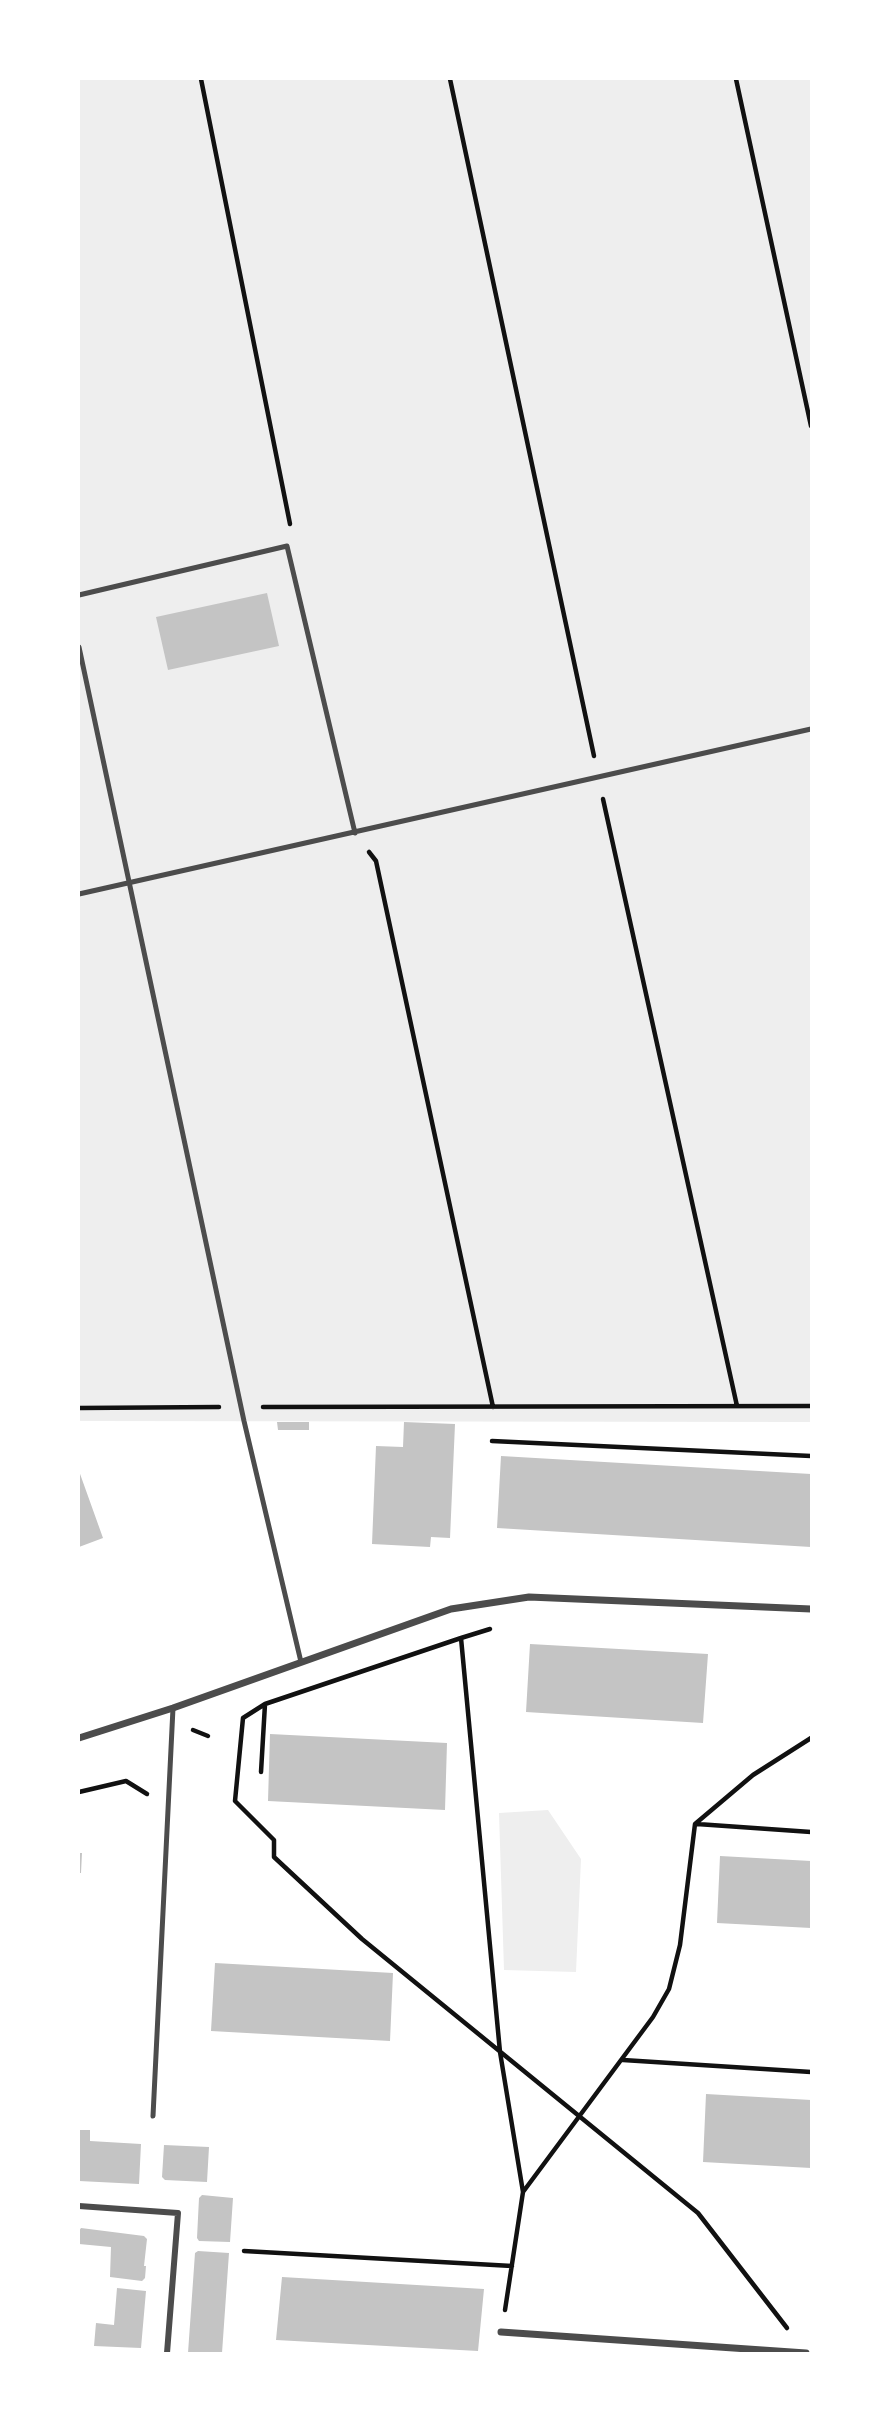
<!DOCTYPE html>
<html>
<head>
<meta charset="utf-8">
<style>
  body { margin:0 }
  #map { position:relative; width:890px; height:2432px; overflow:hidden; background:#fff; font-family:"IBM Plex Serif",serif }
  canvas { display:block }
  .frame { position:absolute; inset:0; border:80px solid #fff; pointer-events:none }
</style>
</head>
<body>
<div id="map">
<canvas width="890" height="2432"></canvas>
<div class="frame"></div>
</div>
<script>
const ctx = document.querySelector('canvas').getContext('2d');
ctx.lineJoin = 'round';
function paint(path, color) {
  ctx.fillStyle = color;
  ctx.fill(path, 'evenodd');
}
function shape(rows) {
  const path = new Path2D();
  for (const r of rows) {
    path.moveTo(r[0], r[1]);
    for (let i = 2; i < r.length; i += 2) path.lineTo(r[i], r[i + 1]);
  }
  return path;
}
function trace(path, color, width, dash) {
  ctx.strokeStyle = color;
  ctx.lineWidth = width;
  ctx.lineCap = dash ? 'butt' : 'round';
  ctx.setLineDash(dash || []);
  ctx.stroke(path);
}
paint(shape([
  [79,79,811,79,811,1422,79,1421],
  [548,1810,581,1859,576,1972,504,1970,499,1813]
]), '#eee');
paint(shape([
  [267,593,279,646,168,670,156,617],
  [277,1422,309,1422,309,1430,278,1430],
  [404,1422,455,1424,450,1538,431,1537,430,1547,372,1544,376,1446,403,1447],
  [501,1456,811,1474,811,1547,497,1528],
  [79,1471,103,1538,79,1547],
  [530,1644,708,1654,703,1723,526,1712],
  [270,1734,447,1743,445,1810,268,1801],
  [79,1853,82,1853,81,1873,79,1873],
  [720,1856,811,1861,811,1928,717,1923],
  [215,1963,393,1973,390,2041,211,2031],
  [706,2094,811,2100,811,2168,703,2162],
  [79,2130,90,2130,90,2141,141,2144,139,2184,79,2181],
  [164,2145,209,2147,207,2182,165,2180,162,2177],
  [202,2195,233,2198,230,2242,199,2241,197,2238,199,2198],
  [81,2228,144,2236,147,2239,144,2266,146,2266,145,2278,142,2281,110,2277,111,2247,79,2244,79,2231],
  [198,2251,229,2253,222,2353,188,2353,195,2253],
  [282,2277,484,2289,478,2351,276,2340],
  [117,2288,146,2291,141,2348,94,2346,96,2323,114,2325]
]), '#c4c4c4');
trace(shape([
  [201,79,290,524],
  [450,79,594,756],
  [736,79,811,426],
  [603,799,737,1406],
  [369,852,376,861,493,1407],
  [263,1407,811,1406],
  [79,1408,219,1407],
  [492,1441,811,1456],
  [461,1638,490,1629],
  [265,1704,243,1718,235,1801,274,1840,274,1857,362,1939,698,2213,787,2328],
  [193,1730,208,1736],
  [261,1772,265,1704,461,1638,500,2052,523,2192],
  [79,1792,126,1781,147,1794],
  [697,1824,811,1832],
  [623,2060,811,2072],
  [244,2251,512,2266],
  [505,2310,523,2192,653,2017,669,1989,680,1945,695,1824,753,1775,811,1738]
]), '#111', 4.5);
trace(shape([
  [79,595,287,546,355,833],
  [79,647,244,1421,301,1662],
  [79,894,811,729],
  [153,2116,173,1708]
]), '#4c4c4c', 5);
trace(shape([
  [79,2206,178,2213,167,2353]
]), '#4c4c4c', 6);
trace(shape([
  [79,1738,173,1708,451,1609,529,1597,811,1609],
  [501,2332,806,2353]
]), '#4c4c4c', 7);
</script>
</body>
</html>
